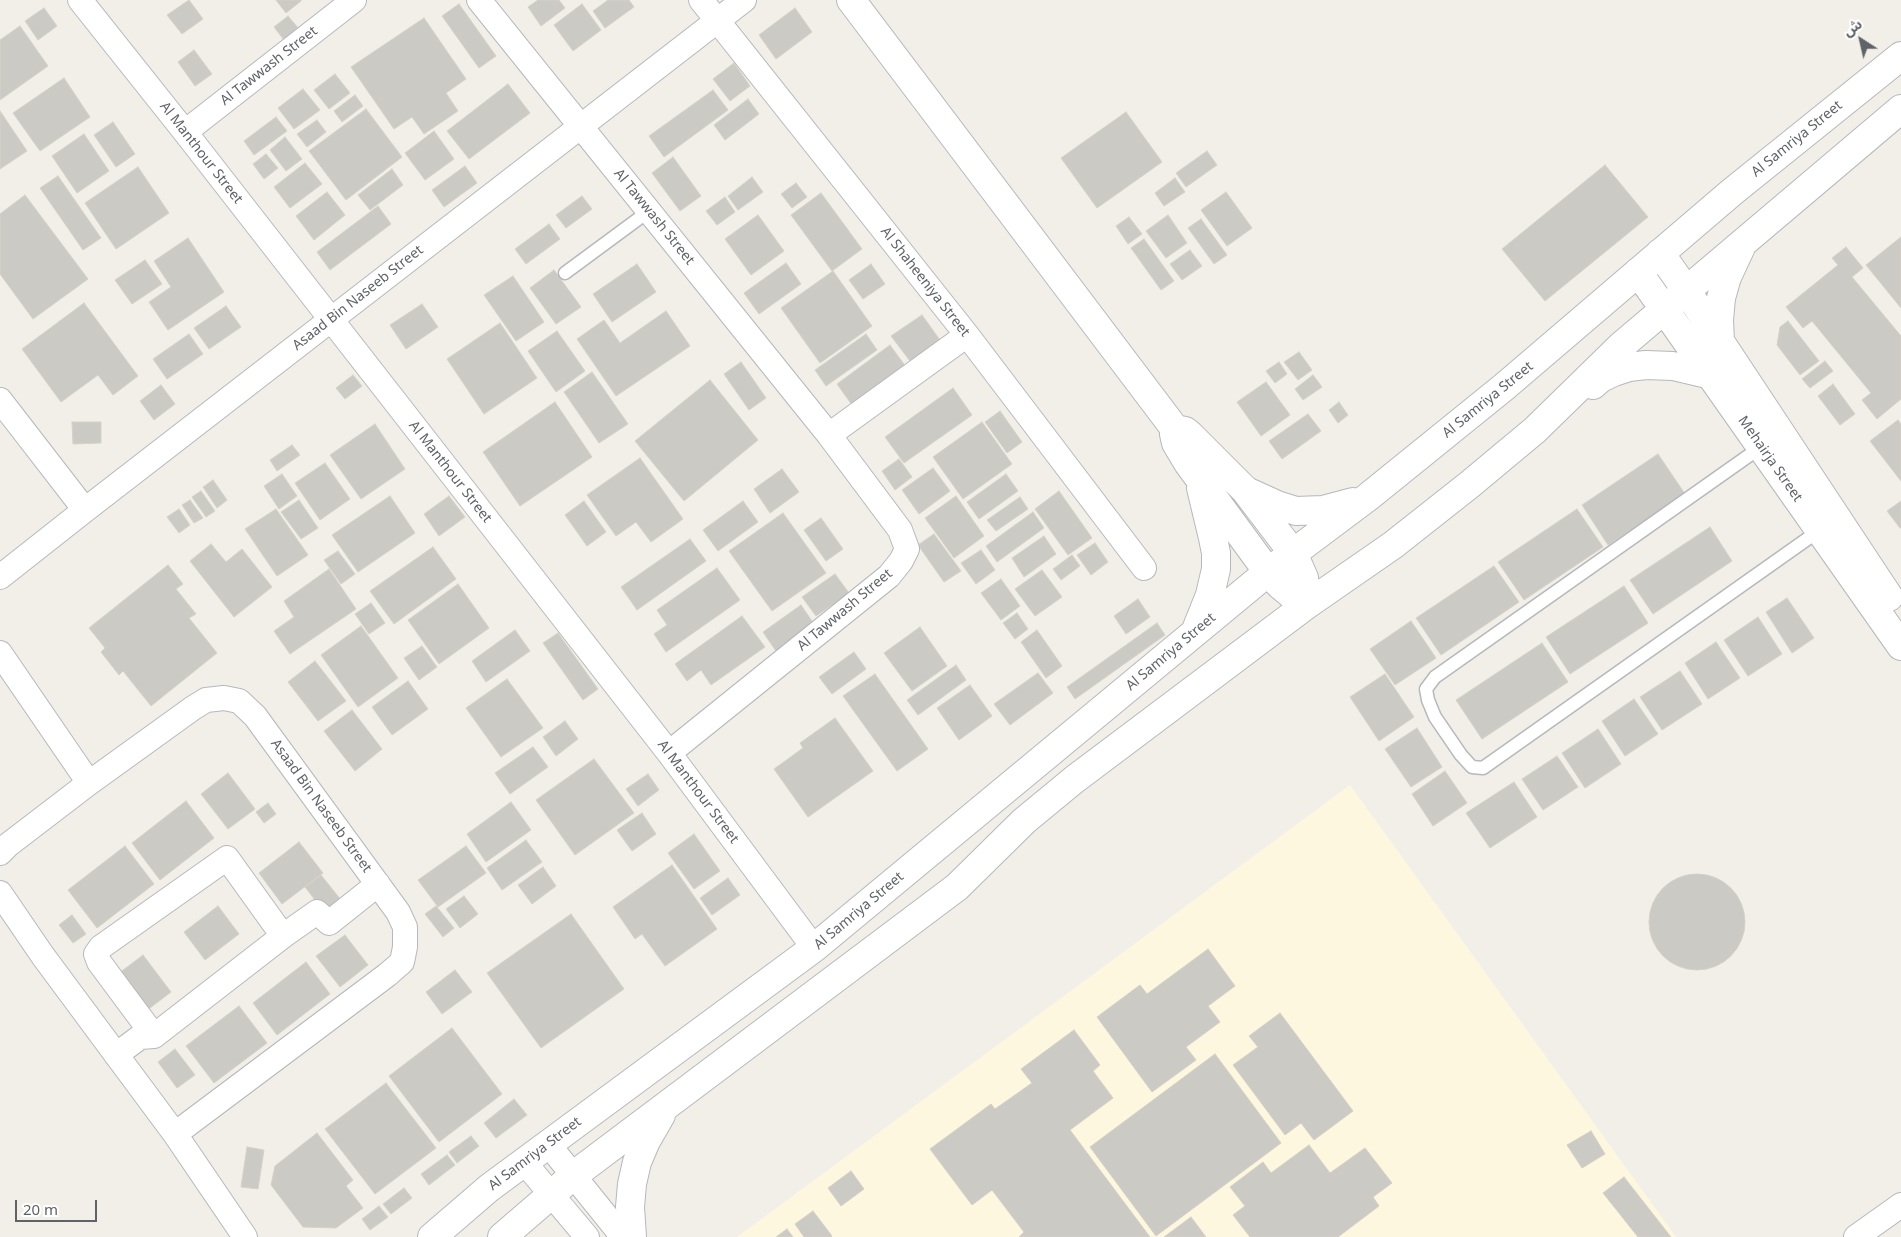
<!DOCTYPE html>
<html>
<head>
<meta charset="utf-8">
<style>
  body { margin:0 }
  #map { position:relative; width:1901px; height:1237px; overflow:hidden; background:#f1efe8; font-family:"Noto Sans","Noto Sans Arabic",sans-serif }
  canvas { display:block }
  .north { position:absolute; left:1836px; top:15px; width:50px; height:50px; -webkit-text-stroke:4px #fff; paint-order:stroke; rotate:325deg; font-size:14px; font-weight:700; line-height:20px; text-align:center; color:#5f6368 }
  .north::after { content:''; display:block; margin:auto; width:18px; height:22px; background:#5f6368; clip-path:polygon(50% 0,100% 100%,50% 72%,0 100%) }
  .scale { position:absolute; left:15px; top:1200px; width:82px; height:22px; box-sizing:border-box; border:2px solid #5f6368; border-top:0; padding-left:6px; font-size:15px; line-height:18px; white-space:nowrap; color:#5f6368; -webkit-text-stroke:4px #fff; paint-order:stroke }
</style>
</head>
<body>
<div id="map">
<canvas width="1901" height="1237"></canvas>
<div class="north">ش</div>
<div class="scale">20 m</div>
</div>
<script>
const ctx = document.querySelector('canvas').getContext('2d');
ctx.lineJoin = 'round';
function paint(path, color) {
  ctx.fillStyle = color;
  ctx.fill(path, 'evenodd');
}
function shape(rows) {
  const path = new Path2D();
  for (const r of rows) {
    if (r.length === 3) {
      path.moveTo(r[0] + r[2], r[1]);
      path.arc(r[0], r[1], r[2], 0, 2 * Math.PI);
      continue;
    }
    path.moveTo(r[0], r[1]);
    for (let i = 2; i < r.length; i += 2) path.lineTo(r[i], r[i + 1]);
  }
  return path;
}
function trace(path, color, width, dash) {
  ctx.strokeStyle = color;
  ctx.lineWidth = width;
  ctx.lineCap = dash ? 'butt' : 'round';
  ctx.setLineDash(dash || []);
  ctx.stroke(path);
}
function write(font, color, halo, rows, align = 'center') {
  ctx.font = font + ' "Noto Sans",sans-serif';
  ctx.lineWidth = 4.5;
  ctx.setLineDash([]);
  ctx.textBaseline = 'middle';
  ctx.strokeStyle = halo;
  ctx.fillStyle = color;
  for (const [text, x, y, turn = 0] of rows) {
    ctx.save();
    ctx.translate(x, y);
    ctx.rotate((+turn || 0) * Math.PI / 180);
    ctx.textAlign = isNaN(turn) ? turn : align;
    if (halo) ctx.strokeText(text, 0, 0);
    ctx.fillText(text, 0, 0);
    ctx.restore();
  }
}
paint(shape([
  [1350,785,1676,1237,737,1237]
]), '#fef7e0');
const building = shape([
  [189,0,203,19,182,34,167,15,189,0],
  [276,0,301,0,301,1,286,13,276,0],
  [538,0,559,0,565,8,541,26,528,7,538,0],
  [608,0,629,0,634,7,605,28,593,11,608,0],
  [459,4,496,56,479,68,442,16,459,4],
  [582,4,601,30,573,51,554,25,582,4],
  [44,8,57,26,38,40,25,21,44,8],
  [795,8,812,32,776,59,759,35,795,8],
  [288,16,299,29,284,40,274,27,288,16],
  [424,18,466,79,446,93,458,111,424,134,412,117,394,129,351,67,424,18],
  [20,26,48,66,0,100,0,40,20,26],
  [194,50,212,74,195,86,178,62,194,50],
  [734,63,750,86,730,101,713,79,734,63],
  [335,74,350,93,329,109,314,90,335,74],
  [64,78,90,117,40,151,13,113,64,78],
  [508,84,530,113,469,159,447,131,508,84],
  [303,89,320,110,294,129,278,108,303,89],
  [713,90,728,110,664,157,649,136,713,90],
  [355,95,363,106,342,122,334,111,355,95],
  [748,99,759,114,725,140,714,125,748,99],
  [366,109,402,157,346,200,309,151,366,109],
  [0,111,27,151,0,169,0,111],
  [1126,112,1162,162,1097,208,1061,158,1126,112],
  [276,117,287,131,254,155,244,141,276,117],
  [317,120,326,132,307,147,297,134,317,120],
  [113,122,135,154,116,167,94,135,113,122],
  [434,131,454,159,425,180,405,153,434,131],
  [84,134,109,171,77,193,52,156,84,134],
  [285,137,302,159,286,171,270,150,285,137],
  [1207,151,1217,165,1186,187,1176,173,1207,151],
  [266,154,278,168,264,179,253,164,266,154],
  [673,157,701,196,680,211,652,173,673,157],
  [305,163,322,184,290,208,274,187,305,163],
  [1605,165,1648,217,1545,301,1502,249,1605,165],
  [465,166,477,183,444,207,432,190,465,166],
  [138,167,169,213,116,249,85,203,138,167],
  [392,169,403,185,370,210,358,195,392,169],
  [58,176,101,238,83,250,40,188,58,176],
  [752,177,763,192,738,210,728,196,752,177],
  [1175,178,1185,192,1164,206,1155,193,1175,178],
  [796,183,807,197,792,208,781,194,796,183],
  [327,192,345,215,314,240,296,216,327,192],
  [1226,192,1252,228,1227,246,1201,210,1226,192],
  [821,193,862,249,832,271,791,215,821,193],
  [25,195,88,279,33,319,0,274,0,214,25,195],
  [582,196,592,209,566,228,556,215,582,196],
  [725,197,735,212,717,225,706,211,725,197],
  [378,206,391,224,330,270,317,252,378,206],
  [758,215,784,251,751,275,725,239,758,215],
  [1168,215,1187,243,1166,258,1146,231,1168,215],
  [1129,217,1142,234,1128,244,1116,226,1129,217],
  [1201,219,1227,255,1214,264,1188,228,1201,219],
  [549,224,560,239,526,264,515,249,549,224],
  [1901,237,1901,308,1866,265,1901,237],
  [188,238,224,292,168,330,149,302,171,287,154,261,188,238],
  [1144,239,1174,281,1161,290,1131,248,1144,239],
  [1846,247,1863,268,1852,277,1901,336,1901,399,1877,419,1862,400,1871,393,1812,321,1803,328,1786,307,1838,265,1832,258,1846,247],
  [1190,250,1202,266,1182,280,1170,264,1190,250],
  [145,260,162,284,132,304,115,280,145,260],
  [786,263,801,284,759,314,744,293,786,263],
  [637,264,656,292,612,322,593,294,637,264],
  [871,264,885,284,863,299,849,280,871,264],
  [554,270,581,307,556,324,530,288,554,270],
  [833,271,872,326,820,363,781,308,833,271],
  [513,276,544,322,516,341,484,295,513,276],
  [84,303,138,376,113,395,98,375,61,402,22,349,84,303],
  [422,304,438,327,406,349,390,325,422,304],
  [226,306,241,327,209,349,194,328,226,306],
  [666,311,690,346,616,396,577,339,604,320,620,343,666,311],
  [922,315,940,340,910,361,891,336,922,315],
  [1788,321,1819,361,1800,375,1777,345,1780,327,1788,321],
  [500,323,537,378,484,414,447,359,500,323],
  [557,331,585,371,556,392,528,351,557,331],
  [189,334,203,354,167,379,153,359,189,334],
  [866,334,877,350,826,386,815,370,866,334],
  [890,345,906,367,852,405,837,384,890,345],
  [1299,352,1312,370,1298,380,1284,362,1299,352],
  [1825,361,1833,371,1810,388,1802,379,1825,361],
  [741,362,766,398,749,410,724,374,741,362],
  [1279,362,1287,374,1275,383,1266,371,1279,362],
  [592,372,628,424,599,443,564,392,592,372],
  [353,375,362,386,345,399,336,388,353,375],
  [1313,375,1322,387,1303,400,1295,389,1313,375],
  [710,380,758,440,684,501,635,441,710,380],
  [1266,382,1290,415,1261,436,1237,402,1266,382],
  [1833,384,1855,414,1840,425,1818,396,1833,384],
  [161,385,175,404,154,420,140,401,161,385],
  [953,388,972,415,904,463,885,437,953,388],
  [555,402,592,457,520,506,483,452,555,402],
  [1339,402,1348,415,1338,423,1329,410,1339,402],
  [1000,411,1022,442,1007,453,985,422,1000,411],
  [1308,414,1321,431,1282,459,1269,441,1308,414],
  [1898,420,1901,424,1901,481,1870,441,1898,420],
  [72,422,101,422,101,443,73,444,72,422],
  [982,422,1012,464,963,499,933,457,982,422],
  [375,424,405,469,361,499,330,455,375,424],
  [292,445,300,455,277,471,270,460,292,445],
  [1658,454,1685,494,1608,545,1582,505,1658,454],
  [640,458,683,519,651,542,636,522,616,536,587,495,640,458],
  [899,459,912,477,895,490,882,471,899,459],
  [325,463,350,499,320,520,295,483,325,463],
  [933,468,950,491,919,514,902,490,933,468],
  [782,469,799,492,770,513,754,489,782,469],
  [282,474,297,496,279,509,264,486,282,474],
  [1006,474,1018,491,979,519,967,502,1006,474],
  [213,480,227,500,217,508,203,487,213,480],
  [201,491,215,511,206,517,192,497,201,491],
  [1059,491,1092,538,1068,555,1035,509,1059,491],
  [390,496,415,533,358,572,332,535,390,496],
  [449,496,465,517,439,536,424,514,449,496],
  [956,496,984,536,954,558,925,518,956,496],
  [1020,497,1028,509,996,531,987,520,1020,497],
  [190,500,203,518,194,523,182,505,190,500],
  [299,500,318,528,301,539,281,512,299,500],
  [584,501,606,532,587,546,565,515,584,501],
  [743,501,758,522,718,551,703,530,743,501],
  [1901,501,1901,528,1900,528,1887,511,1901,501],
  [179,509,190,525,179,533,167,517,179,509],
  [276,509,308,555,277,576,245,529,276,509],
  [1577,509,1603,547,1524,600,1498,562,1577,509],
  [1033,512,1044,528,997,562,986,546,1033,512],
  [783,513,826,573,772,611,729,551,783,513],
  [821,518,843,549,826,561,804,530,821,518],
  [1710,527,1732,561,1653,614,1630,580,1710,527],
  [934,534,961,571,944,582,918,545,934,534],
  [1044,536,1056,554,1024,577,1012,558,1044,536],
  [690,539,706,561,637,610,621,587,690,539],
  [1095,543,1108,562,1091,575,1077,555,1095,543],
  [211,544,226,562,242,549,272,587,234,617,190,561,211,544],
  [433,547,456,579,394,624,370,591,433,547],
  [981,550,995,570,976,584,961,563,981,550],
  [338,551,355,574,341,584,324,560,338,551],
  [1072,555,1080,566,1061,580,1053,569,1072,555],
  [168,565,183,584,176,589,196,614,189,618,217,653,151,706,123,671,119,675,101,652,105,648,89,628,168,565],
  [1494,566,1519,602,1441,655,1416,618,1494,566],
  [717,568,740,600,666,652,654,634,667,625,657,610,717,568],
  [329,569,356,609,290,654,274,631,294,617,284,601,329,569],
  [1042,570,1062,597,1035,616,1015,589,1042,570],
  [835,574,849,593,816,616,802,597,835,574],
  [1001,579,1020,606,1001,620,981,593,1001,579],
  [458,584,489,628,439,664,408,620,458,584],
  [1624,586,1648,623,1570,674,1546,637,1624,586],
  [1787,598,1814,638,1792,653,1766,612,1787,598],
  [1138,599,1150,617,1126,634,1114,616,1138,599],
  [371,603,385,623,369,634,355,614,371,603],
  [801,605,816,627,778,654,763,632,801,605],
  [1017,613,1028,629,1015,639,1003,623,1017,613],
  [742,616,765,647,711,685,701,670,687,681,675,664,742,616],
  [1758,617,1782,654,1748,676,1724,640,1758,617],
  [1411,621,1436,658,1395,685,1370,649,1411,621],
  [1157,623,1165,635,1075,699,1067,687,1157,623],
  [361,626,398,678,358,707,321,655,361,626],
  [920,627,947,666,912,691,884,653,920,627],
  [515,630,530,651,486,682,472,661,515,630],
  [1037,630,1062,666,1046,678,1021,642,1037,630],
  [558,633,598,689,583,700,543,643,558,633],
  [1716,642,1740,678,1708,699,1685,663,1716,642],
  [1542,643,1568,682,1482,739,1456,700,1542,643],
  [422,646,437,667,419,680,404,658,422,646],
  [854,652,866,669,832,694,819,677,854,652],
  [315,661,346,701,318,721,288,682,315,661],
  [956,665,966,680,918,715,907,700,956,665],
  [1680,671,1702,704,1662,730,1640,697,1680,671],
  [1038,673,1053,693,1010,725,994,704,1038,673],
  [875,674,928,749,897,771,843,696,875,674],
  [1385,674,1414,717,1379,741,1350,697,1385,674],
  [507,679,543,728,501,757,466,708,507,679],
  [408,681,428,709,392,735,372,707,408,681],
  [970,685,992,716,959,740,937,708,970,685],
  [1634,699,1658,734,1625,756,1602,721,1634,699],
  [352,710,382,749,355,771,324,731,352,710],
  [835,718,873,771,808,817,774,769,803,748,800,743,835,718],
  [565,721,578,739,556,756,543,737,565,721],
  [1417,728,1442,767,1411,787,1385,749,1417,728],
  [1598,729,1621,764,1585,788,1562,753,1598,729],
  [533,747,548,767,510,794,495,773,533,747],
  [1557,756,1578,787,1543,810,1522,779,1557,756],
  [594,759,634,813,575,855,536,800,594,759],
  [1445,771,1467,803,1433,826,1412,794,1445,771],
  [228,773,255,809,228,829,201,794,228,773],
  [648,774,659,790,638,806,626,789,648,774],
  [1514,782,1537,817,1490,848,1466,813,1514,782],
  [186,801,214,838,160,880,132,843,186,801],
  [511,802,531,830,486,862,467,834,511,802],
  [268,803,276,814,264,823,256,812,268,803],
  [642,813,656,834,632,851,617,830,642,813],
  [694,834,720,871,694,889,668,853,694,834],
  [526,840,542,862,502,890,487,868,526,840],
  [299,842,323,873,282,904,259,873,299,842],
  [125,846,154,884,97,928,68,890,125,846],
  [466,846,486,873,438,907,418,880,466,846],
  [672,865,717,929,665,966,642,934,635,939,613,907,672,865],
  [543,867,556,886,532,904,518,885,543,867],
  [1697,922,48],
  [321,875,341,900,325,913,305,887,321,875],
  [728,878,740,895,712,915,700,898,728,878],
  [464,896,478,914,460,928,446,909,464,896],
  [218,906,239,934,205,960,184,932,218,906],
  [436,906,454,928,443,937,425,914,436,906],
  [571,914,624,989,541,1048,487,973,571,914],
  [72,915,86,934,73,943,59,925,72,915],
  [345,935,368,965,340,987,316,956,345,935],
  [1208,949,1235,986,1208,1006,1220,1022,1186,1047,1196,1060,1152,1092,1097,1017,1140,985,1147,994,1208,949],
  [143,955,171,992,146,1011,118,974,143,955],
  [306,962,330,994,277,1035,253,1003,306,962],
  [455,970,472,992,442,1014,426,992,455,970],
  [239,1006,267,1043,214,1083,186,1046,239,1006],
  [1280,1013,1353,1111,1314,1140,1301,1123,1285,1135,1233,1065,1258,1047,1249,1036,1280,1013],
  [452,1028,502,1094,439,1142,389,1076,452,1028],
  [1074,1030,1100,1065,1093,1071,1113,1098,1070,1130,1150,1237,1019,1237,1024,1232,992,1190,972,1205,930,1149,991,1104,995,1109,1032,1083,1021,1069,1074,1030],
  [175,1049,195,1075,177,1088,158,1062,175,1049],
  [1215,1054,1281,1143,1156,1236,1090,1147,1215,1054],
  [386,1083,436,1148,375,1194,325,1129,386,1083],
  [514,1099,527,1115,496,1138,484,1123,514,1099],
  [1591,1131,1605,1154,1582,1168,1567,1145,1591,1131],
  [317,1133,353,1180,346,1186,363,1208,336,1228,303,1227,271,1185,275,1166,317,1133],
  [471,1136,479,1146,457,1163,449,1152,471,1136],
  [1309,1145,1330,1173,1365,1148,1392,1183,1373,1197,1379,1206,1338,1237,1250,1237,1233,1215,1245,1206,1230,1187,1263,1162,1271,1173,1309,1145],
  [247,1147,264,1150,258,1189,241,1187,247,1147],
  [447,1155,455,1165,429,1185,421,1174,447,1155],
  [851,1171,864,1189,841,1206,828,1188,851,1171],
  [1624,1177,1671,1237,1638,1237,1603,1193,1624,1177],
  [404,1188,412,1198,391,1214,383,1204,404,1188],
  [379,1206,388,1217,370,1230,362,1219,379,1206],
  [813,1211,832,1236,831,1237,804,1237,795,1224,813,1211],
  [1191,1217,1206,1237,1164,1237,1191,1217],
  [787,1229,793,1237,776,1237,787,1229]
]);
paint(building, '#cccac5');
trace(building, '#d6d1c6', 1);
const service = shape([
  [565,273,649,211],
  [1761,447,1435,677,1426,689,1428,700,1435,717,1461,755,1472,767,1483,768,1820,530]
]);
const minor = shape([
  [80,0,185,132,669,753,814,948],
  [479,0,829,435,900,530,907,549,901,561,889,576,669,753],
  [701,0,967,335,1144,568],
  [185,132,354,0],
  [0,400,85,510],
  [829,435,967,335],
  [0,577,85,510,744,0],
  [0,653,89,783,193,708,206,700,224,698,239,701,255,716,398,912,405,927,405,947,402,962,387,975,175,1134],
  [0,853,8,845,89,783],
  [0,893,43,956,175,1134,245,1237],
  [154,1036,99,962,96,954,101,947,227,858,283,936],
  [116,1055,140,1037,154,1036,283,936,317,912,329,923,378,884],
  [548,1144,623,1237],
  [524,1162,587,1237],
  [1856,1237,1901,1205]
]);
const tertiary = shape([
  [851,0,1175,429,1174,434,1176,443,1188,463,1268,572,1280,585,1305,606],
  [1660,253,1686,290,1889,597],
  [1638,272,1901,646],
  [1720,342,1719,320,1721,298,1727,277,1741,247],
  [1593,385,1601,378,1614,372,1629,367,1646,365,1673,366,1711,375],
  [1175,429,1185,431,1190,435,1245,490,1293,553,1304,578,1306,591,1305,606],
  [1246,491,1277,505,1296,511,1323,510,1353,502],
  [1196,630,1210,595,1216,569,1216,553,1213,538,1201,488],
  [432,1237,489,1188,814,948,1268,572,1368,497,1504,387,1732,192,1901,56],
  [502,1237,574,1175,957,887,1024,821,1075,779,1305,606,1393,545,1469,485,1535,430,1621,346,1901,109],
  [632,1237,630,1207,632,1184,637,1162,646,1141,661,1115]
]);
trace(service, '#b5b8bc', 15);
trace(minor, '#b5b8bc', 26);
trace(tertiary, '#b5b8bc', 30);
trace(service, '#fff', 12);
trace(minor, '#fff', 24);
trace(tertiary, '#fff', 28);
write('14px', '#5f6368', '#fff', [
  ["Al Tawwash Street",269,66,-38],
  ["Al Samriya Street",1797,139,-39],
  ["Al Manthour Street",201,153,52],
  ["Al Tawwash Street",654,217,51],
  ["Al Shaheeniya Street",925,282,52],
  ["Asaad Bin Naseeb Street",358,298,-38],
  ["Al Samriya Street",1488,400,-39],
  ["Mehairja Street",1770,459,55],
  ["Al Manthour Street",450,472,52],
  ["Al Tawwash Street",845,610,-40],
  ["Al Samriya Street",1171,652,-40],
  ["Al Manthour Street",698,792,53],
  ["Asaad Bin Naseeb Street",321,806,54],
  ["Al Samriya Street",859,911,-40],
  ["Al Samriya Street",535,1154,-37]
]);
</script>
</body>
</html>
